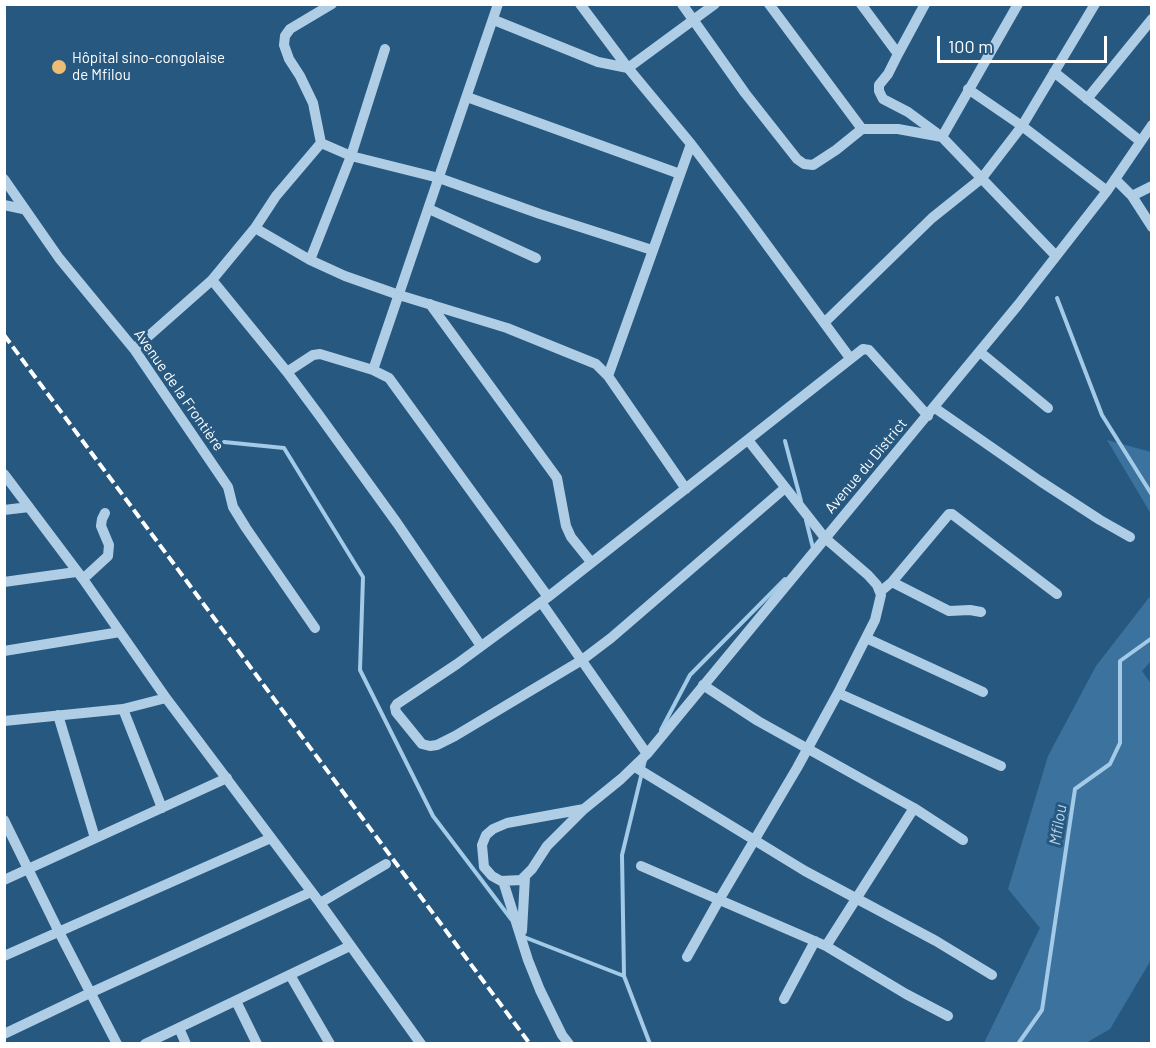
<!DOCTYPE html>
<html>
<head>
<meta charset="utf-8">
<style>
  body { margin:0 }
  #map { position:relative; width:1156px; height:1048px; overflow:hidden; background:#275880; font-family:Barlow,sans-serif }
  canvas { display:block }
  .frame { position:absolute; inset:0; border:6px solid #fff; pointer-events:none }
  .scale { position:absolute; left:937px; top:36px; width:170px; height:27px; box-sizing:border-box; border:3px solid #fff; border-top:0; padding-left:8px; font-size:18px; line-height:21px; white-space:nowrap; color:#fff; -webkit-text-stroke:4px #275880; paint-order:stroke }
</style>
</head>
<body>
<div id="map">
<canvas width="1156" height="1048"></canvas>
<div class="frame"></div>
<div class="scale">100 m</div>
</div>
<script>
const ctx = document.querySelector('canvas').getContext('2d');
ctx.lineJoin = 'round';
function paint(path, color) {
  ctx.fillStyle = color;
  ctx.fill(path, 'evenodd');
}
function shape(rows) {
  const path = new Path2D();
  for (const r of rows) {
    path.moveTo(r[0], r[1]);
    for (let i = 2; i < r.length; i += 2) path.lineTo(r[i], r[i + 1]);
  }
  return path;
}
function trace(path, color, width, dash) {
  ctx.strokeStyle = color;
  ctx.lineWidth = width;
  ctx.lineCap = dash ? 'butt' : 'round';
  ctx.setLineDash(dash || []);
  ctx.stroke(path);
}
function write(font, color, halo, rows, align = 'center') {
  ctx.font = font + ' Barlow,sans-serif';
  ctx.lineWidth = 6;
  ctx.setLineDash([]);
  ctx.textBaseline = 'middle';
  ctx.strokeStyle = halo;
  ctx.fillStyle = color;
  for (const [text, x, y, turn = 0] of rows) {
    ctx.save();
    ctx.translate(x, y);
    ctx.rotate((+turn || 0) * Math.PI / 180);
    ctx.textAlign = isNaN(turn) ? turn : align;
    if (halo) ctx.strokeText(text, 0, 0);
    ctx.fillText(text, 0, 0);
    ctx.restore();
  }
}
paint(shape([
  [1107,440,1151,452,1151,514],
  [1151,595,1151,661,1142,671,1152,685,1151,960,1110,1029,1086,1043,984,1043,1040,928,1008,889,1048,756,1096,666]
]), '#3c729e');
trace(shape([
  [1057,298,1102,415,1152,495],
  [785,441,801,501],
  [224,442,284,448,363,577,360,670,433,816,511,919],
  [806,520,813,548],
  [661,730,690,675,785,579],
  [645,760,622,855,624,976,650,1044],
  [524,937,624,976],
  [1018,1044,1042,1010,1075,789,1110,764,1120,743,1120,661,1152,638]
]), '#a3cae6', 4);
trace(shape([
  [580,4,628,68,691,144,742,211,850,358],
  [682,4,745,93,797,159,804,164,813,165,836,150,862,129,898,129,942,137,1018,4],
  [769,4,862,129],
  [861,4,898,54,888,74,879,85,879,91,883,99,908,112,942,137,1056,256],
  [494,20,598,62,628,68,715,4],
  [898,54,925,4],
  [1054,72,1140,141],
  [968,89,1022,126,1107,191],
  [467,97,680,174],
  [1087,99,1152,19],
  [321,143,351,156,439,178,540,214,652,250],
  [4,179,59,258,134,349,228,487,233,507,246,528,315,628],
  [1115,179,1132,196,1152,186],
  [1132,196,1152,227],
  [4,205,23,209],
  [429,209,536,258],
  [255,228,310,260,345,276,399,295,507,328,596,364,608,376,686,489],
  [310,260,351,156,385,49],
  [212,280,287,372,319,415,397,523,481,646],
  [430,304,557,478,566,526,571,537,591,562],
  [825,322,932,218,982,178,1022,126,1095,4],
  [134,349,212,280,255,228,276,196,321,143,313,103,300,76,289,59,284,45,285,36,290,29,332,4],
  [980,352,1048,408],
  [373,370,498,4],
  [287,372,313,355,320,354,373,370,389,378,548,597],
  [608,376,691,144],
  [935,408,1040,481,1100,520,1130,537],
  [4,474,83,579,166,698,320,903,421,1044],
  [785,488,611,638,582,660,455,736,437,745,430,746,422,744,396,712,395,707,397,704,457,664,548,597,863,349,869,350,928,416],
  [4,510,29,507],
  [83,579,108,556,109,545,101,526,102,519,105,513],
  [4,582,76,572],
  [892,582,949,611,970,610,981,612],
  [881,591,892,582,949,514,952,514,1057,594],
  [541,602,647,754],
  [866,638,983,692],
  [4,651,120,632],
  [703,685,758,721,914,808,963,840],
  [838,693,1001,766],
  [123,709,162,808],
  [58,715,95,838],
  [4,721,123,709,166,698],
  [635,767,805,871,936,941,992,975],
  [584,809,507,823,493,829,486,835,482,845,484,867,492,876,501,881,521,880,532,869,547,846,584,809,621,779,647,754,1018,305,1107,191,1152,125],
  [4,820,59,932,117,1044],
  [641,866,826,946,906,994,948,1016],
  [4,880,227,778],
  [503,881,528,960,540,990,562,1035,569,1044],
  [320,903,386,864],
  [522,931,525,877],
  [826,946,914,808],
  [4,956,271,838],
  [687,957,719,900,797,768,838,693,875,620,881,595,877,585,868,575,825,538,748,440],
  [290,975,330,1044],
  [784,999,815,941],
  [236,1001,257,1044],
  [179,1028,186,1044],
  [4,1034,90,993,311,892],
  [145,1044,350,946]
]), '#afcee6', 10);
trace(shape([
  [4,335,530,1044]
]), '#fff', 4, [10, 4.5]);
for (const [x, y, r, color] of [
  [59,67,8,"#eebd75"]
]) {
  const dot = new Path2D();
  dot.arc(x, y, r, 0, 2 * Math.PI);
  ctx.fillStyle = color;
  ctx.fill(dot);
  trace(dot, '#275880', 2);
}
write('15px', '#fff', '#275880', [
  ["Hôpital sino-congolaise",72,58],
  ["de Mfilou",72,75]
], 'left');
write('15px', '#fff', '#275880', [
  ["Avenue de la Frontière",179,390,55],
  ["Avenue du District",866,466,-50]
]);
write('italic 16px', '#bad7ed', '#275880', [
  ["Mfilou",1058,825,-81]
]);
</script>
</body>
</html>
